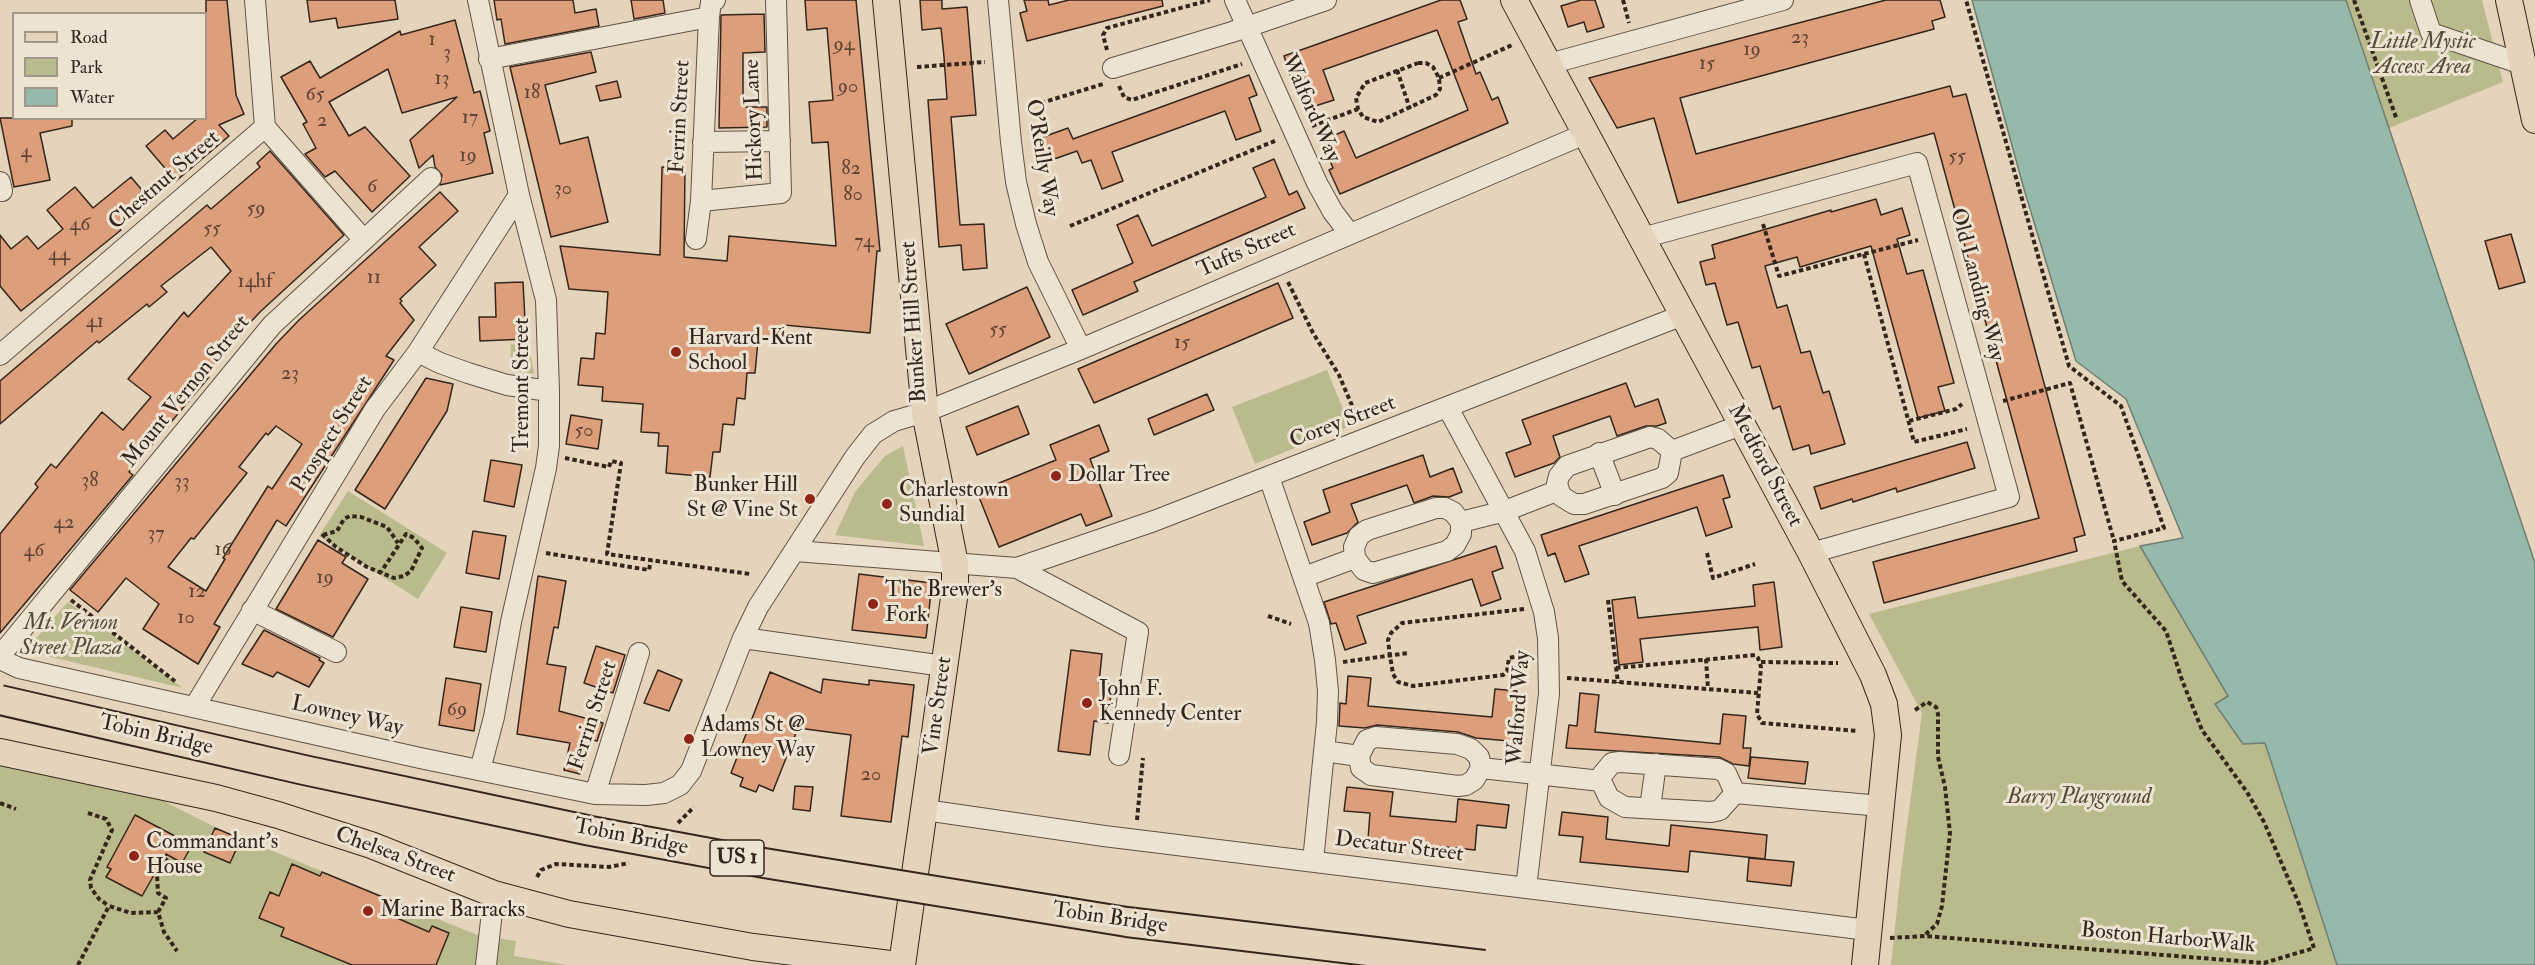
<!DOCTYPE html>
<html>
<head>
<meta charset="utf-8">
<style>
  body { margin:0 }
  #map { position:relative; width:2535px; height:965px; overflow:hidden; background:#e4d4bc; font-family:"IM FELL Double Pica",serif }
  canvas { display:block }
  .legend { position:absolute; left:12px; top:12px; width:195px; height:108px; box-sizing:border-box; background:#ede3d3; border:2px solid #a3978a; margin:0; padding:8px 10px; list-style:none; font-size:18px; color:#35261c }
  .legend li { display:flex; align-items:center; gap:12px; height:30px }
  .legend b { width:30px; border:2px solid #a3978a }
</style>
</head>
<body>
<div id="map">
<canvas width="2535" height="965"></canvas>
<ul class="legend">
<li><b style="height:8px;background:#e4d4bc"></b>Road</li>
<li><b style="height:16px;background:#babb8c"></b>Park</li>
<li><b style="height:16px;background:#97b9ab"></b>Water</li>
</ul>
</div>
<script>
const ctx = document.querySelector('canvas').getContext('2d');
ctx.lineJoin = 'round';
function paint(path, color) {
  ctx.fillStyle = color;
  ctx.fill(path, 'evenodd');
}
function shape(rows) {
  const path = new Path2D();
  for (const r of rows) {
    path.moveTo(r[0], r[1]);
    for (let i = 2; i < r.length; i += 2) path.lineTo(r[i], r[i + 1]);
  }
  return path;
}
function trace(path, color, width, dash) {
  ctx.strokeStyle = color;
  ctx.lineWidth = width;
  ctx.lineCap = dash ? 'butt' : 'round';
  ctx.setLineDash(dash || []);
  ctx.stroke(path);
}
function write(font, color, halo, rows, align = 'center') {
  ctx.font = font + ' "IM FELL Double Pica",serif';
  ctx.lineWidth = 6;
  ctx.setLineDash([]);
  ctx.textBaseline = 'middle';
  ctx.strokeStyle = halo;
  ctx.fillStyle = color;
  for (const [text, x, y, turn = 0] of rows) {
    ctx.save();
    ctx.translate(x, y);
    ctx.rotate((+turn || 0) * Math.PI / 180);
    ctx.textAlign = isNaN(turn) ? turn : align;
    if (halo) ctx.strokeText(text, 0, 0);
    ctx.fillText(text, 0, 0);
    ctx.restore();
  }
}
paint(shape([
  [2346,0,2482,0,2503,82,2389,128],
  [511,344,529,346,534,374,510,370],
  [1327,370,1350,426,1255,464,1232,407],
  [903,446,924,546,835,535,855,492,885,456],
  [348,491,447,553,418,599,319,536],
  [2140,546,2228,696,2215,704,2243,744,2265,743,2337,965,1891,965,1901,871,1922,713,1869,614],
  [68,602,183,688,25,651],
  [0,738,100,769,217,828,477,935,516,941,514,956,568,965,0,965]
]), '#babb8c');
const water = shape([
  [1972,0,2346,0,2535,563,2535,965,2337,965,2265,743,2243,744,2215,704,2228,696,2140,546,2183,538,2126,399,2076,361,2024,189,1972,0]
]);
paint(water, '#97b9ab');
trace(water, '#707e72', 1.5);
const building = shape([
  [206,0,227,0,236,95,244,114,219,125,229,136,176,181,146,146,165,130,173,139,198,118,206,118,206,0],
  [307,0,395,0,398,19,338,28,336,18,310,22,307,0],
  [494,0,573,0,575,13,596,9,599,26,505,44,501,19,497,20,494,0],
  [631,0,663,0,665,13,634,19,631,0],
  [805,0,856,0,880,251,877,251,870,333,784,325,782,343,758,341,755,373,747,373,745,399,737,398,734,425,723,424,720,452,713,452,710,477,666,473,668,446,658,446,659,433,641,432,643,404,602,401,603,387,578,385,581,358,594,359,596,333,605,334,608,292,569,289,560,246,660,255,662,167,685,168,684,257,727,261,729,236,836,246,828,142,812,143,809,102,833,100,827,28,807,30,805,0],
  [920,0,942,0,942,9,967,7,976,115,951,117,960,225,984,224,987,268,963,270,961,245,939,247,928,100,947,99,944,57,941,28,922,30,920,0],
  [1024,0,1048,0,1049,5,1069,0,1162,0,1163,6,1027,41,1020,13,1027,11,1024,0],
  [1441,0,1460,0,1467,19,1458,22,1476,74,1480,72,1492,100,1498,97,1508,123,1340,194,1329,170,1333,168,1322,141,1344,131,1356,158,1468,110,1437,30,1323,70,1334,100,1312,107,1302,78,1292,81,1284,56,1441,0],
  [1581,0,1595,0,1604,27,1587,32,1584,22,1568,27,1561,6,1581,0],
  [1886,0,1940,0,1945,17,1932,21,1934,29,1680,98,1696,154,1950,86,1953,97,1966,94,2085,535,2074,538,2077,551,1884,603,1873,562,2039,518,1934,133,1678,203,1654,118,1617,128,1589,78,1886,0],
  [764,14,765,52,743,53,743,96,745,96,745,107,767,107,767,127,719,128,721,15,764,14],
  [455,20,474,93,480,91,490,131,484,133,493,173,440,185,442,175,435,167,433,155,419,168,410,140,457,97,402,113,388,69,329,102,349,136,365,127,410,176,372,212,335,171,325,177,305,154,316,148,303,124,307,122,281,77,310,61,320,78,400,31,401,35,455,20],
  [591,52,596,72,545,85,560,144,588,137,608,222,551,237,510,67,591,52],
  [1249,75,1257,95,1249,98,1261,131,1236,140,1225,111,1112,152,1123,181,1102,189,1091,160,1082,163,1077,151,1043,163,1035,140,1068,128,1073,139,1249,75],
  [617,81,621,97,600,101,596,86,617,81],
  [0,118,72,118,72,126,40,133,50,180,14,187,0,118],
  [270,151,344,235,261,311,230,344,206,374,209,377,129,472,133,475,0,633,0,534,38,487,35,484,51,464,56,468,102,412,123,430,151,397,128,379,184,312,188,317,231,271,211,247,161,286,167,292,149,307,147,304,99,343,97,341,0,424,0,381,207,205,211,209,260,167,257,163,270,151],
  [1274,159,1289,195,1297,191,1305,208,1134,282,1138,291,1083,315,1072,290,1133,263,1117,225,1138,215,1152,246,1266,197,1253,168,1274,159],
  [131,177,151,201,119,228,121,230,21,311,0,286,0,235,11,249,27,236,38,249,63,229,47,210,75,187,93,208,131,177],
  [440,192,458,211,419,247,436,265,400,299,402,301,400,303,414,320,386,356,394,360,286,526,277,520,214,624,220,627,198,664,143,629,159,604,126,578,98,612,70,590,276,344,299,320,440,192],
  [276,426,302,444,272,489,268,486,223,558,225,559,206,591,168,567,191,538,194,539,247,473,239,467,266,433,268,435,276,426],
  [1876,199,1881,215,1902,208,1910,235,1897,239,1907,274,1923,270,1954,383,1938,387,1945,411,1918,418,1871,246,1800,267,1797,257,1765,266,1777,308,1787,305,1801,353,1810,351,1823,393,1829,391,1845,444,1811,454,1809,445,1793,450,1780,406,1773,409,1760,366,1752,368,1738,322,1727,325,1715,283,1706,285,1700,262,1715,258,1712,245,1831,210,1831,212,1876,199],
  [2511,234,2525,282,2499,289,2485,241,2511,234],
  [523,282,526,339,480,341,479,317,496,317,495,283,523,282],
  [1278,283,1293,318,1094,403,1078,369,1278,283],
  [1027,287,1050,337,969,374,946,324,1027,287],
  [426,378,453,384,447,411,385,509,355,490,426,378],
  [1626,383,1635,407,1658,399,1666,423,1657,426,1646,426,1617,436,1610,416,1553,436,1560,457,1554,463,1515,477,1506,453,1531,444,1522,420,1626,383],
  [1207,394,1214,410,1154,435,1148,419,1207,394],
  [1018,406,1029,434,977,455,966,427,1018,406],
  [571,415,602,420,598,449,566,444,571,415],
  [1099,425,1109,451,1090,459,1112,516,1086,526,1081,514,999,547,977,492,1056,460,1050,445,1099,425],
  [1967,442,1975,468,1897,492,1896,488,1853,502,1852,499,1821,509,1814,487,1967,442],
  [1423,455,1430,477,1453,468,1462,492,1449,497,1433,496,1414,503,1407,485,1351,504,1358,522,1347,533,1312,545,1304,522,1330,512,1323,490,1423,455],
  [491,460,522,465,514,507,484,501,491,460],
  [1723,475,1730,497,1723,499,1732,527,1706,536,1697,507,1579,546,1589,574,1565,582,1555,553,1548,556,1541,535,1723,475],
  [473,531,506,536,499,579,466,573,473,531],
  [318,540,346,557,342,563,368,579,333,637,276,609,318,540],
  [1496,546,1503,568,1492,572,1501,599,1481,606,1472,579,1357,616,1366,643,1345,650,1336,623,1331,624,1324,602,1496,546],
  [859,574,932,583,926,638,852,630,859,574],
  [538,576,566,581,558,628,554,627,547,664,566,667,559,711,603,723,597,741,589,739,580,774,564,770,570,743,517,734,538,576],
  [1774,582,1782,647,1760,650,1758,627,1640,639,1643,662,1619,665,1612,600,1635,597,1638,618,1755,606,1753,585,1774,582],
  [461,607,492,612,486,652,454,647,461,607],
  [264,630,320,658,319,660,324,663,309,687,277,672,273,677,242,664,264,630],
  [596,646,625,655,613,693,584,683,596,646],
  [1071,650,1102,654,1099,683,1112,684,1108,723,1094,721,1090,755,1058,751,1071,650],
  [658,670,682,680,669,711,644,703,658,670],
  [770,672,821,693,823,679,869,685,869,680,914,685,908,737,902,736,891,822,841,816,851,735,798,728,773,791,759,785,756,792,740,786,743,778,731,773,770,672],
  [1348,676,1371,678,1368,706,1492,717,1495,689,1517,691,1514,719,1522,720,1520,742,1476,738,1458,732,1377,725,1365,728,1339,726,1340,703,1346,704,1348,676],
  [446,678,481,684,474,731,439,725,446,678],
  [1580,693,1599,695,1595,732,1720,744,1723,714,1746,716,1743,748,1751,748,1749,766,1733,764,1719,757,1566,748,1569,725,1577,726,1580,693],
  [1751,757,1808,762,1805,784,1748,778,1751,757],
  [795,786,813,787,810,811,793,809,795,786],
  [1347,787,1393,792,1390,816,1456,822,1458,799,1509,805,1506,828,1477,825,1475,850,1368,839,1370,813,1344,811,1347,787],
  [1562,812,1608,817,1606,839,1669,846,1671,825,1767,835,1765,859,1690,851,1688,872,1580,862,1583,837,1559,835,1562,812],
  [135,815,192,845,182,863,166,854,142,896,106,877,111,869,107,867,135,815],
  [215,828,241,839,230,863,204,852,215,828],
  [1749,858,1794,862,1791,886,1747,881,1749,858],
  [292,864,320,876,322,872,402,905,397,918,429,932,432,926,449,933,436,965,352,965,281,936,284,928,259,918,270,892,279,896,292,864]
]);
paint(building, '#dd9f7b');
trace(building, '#35261c', 1.5);
const minor = shape([
  [478,0,519,195,546,300,549,391,549,446,546,468,511,622,494,717,480,770],
  [998,0,1011,142,1016,182,1026,224,1038,262,1081,349],
  [1235,0,1317,183,1333,212,1349,233],
  [2420,0,2431,33,2522,64],
  [489,59,709,17],
  [1549,64,1783,0],
  [1113,68,1232,32,1326,0],
  [265,127,363,239],
  [703,142,780,141],
  [0,182,2,191],
  [701,201,781,193,776,0],
  [1642,238,1917,163,2009,497,1811,553],
  [696,239,701,201,709,17,711,2,715,0],
  [418,352,440,363,468,373,507,385,549,391],
  [0,355,265,127,255,0],
  [1448,408,1525,551,1544,612,1548,638,1549,694,1526,888],
  [1650,437,1658,439,1672,451,1668,473,1662,478,1584,504,1574,504,1561,496,1557,484,1559,476,1567,466,1650,437],
  [1672,451,1741,425],
  [1599,453,1615,495],
  [1269,477,1319,623,1325,660,1328,691,1327,722,1313,861],
  [1461,522,1461,534,1455,545,1447,551,1373,573,1364,570,1355,558,1354,547,1359,536,1367,530,1436,508,1445,508,1453,512,1461,522,1505,511,1559,490],
  [795,551,1017,568,1138,632,1119,755],
  [1017,568,1154,521,1683,315],
  [1304,577,1355,558],
  [252,610,336,652],
  [743,638,944,666],
  [0,656,272,325,431,178],
  [0,659,19,668,420,758,595,794,646,795,664,793,680,785,691,771,743,638,758,607,855,457,873,434,894,421,925,412,1081,349,1587,133],
  [195,706,375,409,418,352,519,195],
  [1324,751,1359,756,1361,768,1371,775,1458,786,1466,785,1474,780,1481,768,1479,757,1471,749,1457,744,1376,737,1367,740,1359,756],
  [1620,762,1718,769,1726,773,1735,793,1720,810,1711,812,1625,807,1609,798,1601,781,1602,775,1612,763,1620,762],
  [1481,768,1601,781],
  [1735,793,1881,806],
  [595,794,639,653],
  [1650,808,1656,764],
  [925,810,1104,836,1868,930],
  [486,965,494,894]
]);
const major = shape([
  [886,0,925,412,955,564,955,591,902,965],
  [1514,0,1811,553,1873,675,1884,704,1888,735,1865,965],
  [2509,0,2535,120],
  [0,752,216,798,278,815,371,845,494,894,569,914,753,947,898,965]
]);
trace(minor, '#615244', 22);
trace(major, '#35261c', 28);
trace(shape([
  [1623,0,1629,23],
  [2354,0,2397,120],
  [1107,50,1103,35,1107,28,1210,0],
  [1418,63,1426,63,1433,67,1439,78,1440,89,1436,95,1378,122,1363,117,1358,109,1356,98,1365,83,1418,63],
  [917,67,985,62],
  [1397,70,1410,109],
  [1439,78,1512,45],
  [1119,86,1124,97,1132,100,1242,64],
  [1041,103,1103,84],
  [1312,126,1358,109],
  [1763,224,1779,276,1918,240],
  [1070,226,1277,140],
  [1864,254,1914,442,1967,429],
  [1288,282,1313,333,1339,375,1359,422],
  [2003,401,2070,383,2114,541],
  [1909,421,1956,409,1962,404],
  [565,458,609,467,611,461,621,463,607,554,750,574],
  [322,534,336,547,367,567,394,578,404,576,411,571,422,548,414,538,406,534,381,572],
  [323,535,337,531,344,519,350,516,361,517,387,527,398,543],
  [546,553,649,570,651,560],
  [1707,553,1713,578,1755,564],
  [71,600,176,682],
  [1608,600,1618,683],
  [1524,609,1402,623,1391,633,1388,640,1390,656,1393,674,1398,682,1413,686,1503,675,1507,671,1509,658,1530,654],
  [1268,616,1291,624],
  [1706,659,1708,689],
  [1343,662,1408,653],
  [1761,662,1838,663],
  [1616,668,1755,655,1758,658,1761,667,1757,714,1762,723,1857,731],
  [1567,678,1758,693],
  [1915,710,1927,702,1936,707,1938,714,1938,757,1945,787,1950,833,1942,906,1937,924,1925,935],
  [0,803,16,809],
  [88,813,106,819,112,830,90,880,91,888,99,899,109,906],
  [1137,820,1143,758],
  [678,823,694,807],
  [537,877,541,870,556,864,609,867,629,863],
  [158,912,166,898,158,893,157,875,167,858],
  [1890,938,1925,936,2264,963,2314,948,2299,904,2264,822,2247,792,2202,730,2182,680,2166,631,2122,581,2114,541,2164,528,2121,406,2069,366,1966,0],
  [78,965,109,906,131,913,158,912,164,932,177,951]
]), '#35261c', 4, [4.5, 3]);
trace(minor, '#ede3d3', 20);
trace(major, '#e4d4bc', 26);
const highwayBridge = shape([
  [0,700,304,770,591,831,764,863,1127,922,1484,965]
]);
trace(highwayBridge, '#35261c', 32, []);
trace(highwayBridge, '#e4d4bc', 28);
for (const [x, y, r, color] of [
  [676,352,6,"#8f2418"],
  [1056,476,6,"#8f2418"],
  [810,499,6,"#8f2418"],
  [887,504,6,"#8f2418"],
  [873,604,6,"#8f2418"],
  [1087,703,6,"#8f2418"],
  [689,739,6,"#8f2418"],
  [134,856,6,"#8f2418"],
  [368,911,6,"#8f2418"]
]) {
  const dot = new Path2D();
  dot.arc(x, y, r, 0, 2 * Math.PI);
  ctx.fillStyle = color;
  ctx.fill(dot);
  trace(dot, '#ede3d3', 2);
}
write('20px', '#5f4434', null, [
  ["23",1800,39],
  ["1",432,41],
  ["94",844,46],
  ["19",1752,51],
  ["3",447,54],
  ["15",1707,65],
  ["13",442,80],
  ["90",848,88],
  ["18",532,94],
  ["65",315,96],
  ["17",470,119],
  ["2",322,122],
  ["4",26,153],
  ["19",468,157],
  ["55",1957,158],
  ["82",851,170],
  ["6",372,188],
  ["30",563,190],
  ["80",853,196],
  ["59",256,210],
  ["46",80,226],
  ["55",212,230],
  ["74",864,243],
  ["44",59,256],
  ["11",374,279],
  ["14hf",255,283],
  ["41",95,323],
  ["55",998,331],
  ["15",1182,344],
  ["23",290,375],
  ["50",584,432],
  ["38",90,482],
  ["33",182,483],
  ["42",64,524],
  ["37",156,535],
  ["16",223,551],
  ["46",34,552],
  ["19",325,579],
  ["12",197,593],
  ["10",186,619],
  ["69",457,711],
  ["20",871,776]
]);
for (const [x, y, w] of [
  [737,858,54]
]) {
  const box = new Path2D();
  box.roundRect(x - w / 2, y - 18, w, 36, 4.5);
  ctx.fillStyle = '#ede3d3';
  ctx.fill(box);
  trace(box, '#35261c', 1.5);
}
write('bold 21px', '#35261c', null, [
  ["US 1",737,858]
]);
write('italic 22px', '#564b38', '#ede3d3', [
  ["Little Mystic",2423,43],
  ["Access Area",2423,68],
  ["Mt. Vernon",71,624],
  ["Street Plaza",71,649],
  ["Barry Playground",2079,798]
]);
write('22px', '#35261c', '#ede3d3', [
  ["Walford Way",1310,109,66],
  ["Ferrin Street",681,117,-87],
  ["Hickory Lane",755,120,-92],
  ["O'Reilly Way",1041,158,81],
  ["Chestnut Street",165,181,-41],
  ["Tufts Street",1247,251,-24],
  ["Old Landing Way",1976,285,75],
  ["Bunker Hill Street",915,322,-94],
  ["Tremont Street",523,385,-90],
  ["Mount Vernon Street",187,392,-51],
  ["Corey Street",1343,423,-21],
  ["Prospect Street",333,435,-58],
  ["Medford Street",1764,466,62],
  ["Vine Street",939,706,-82],
  ["Walford Way",1520,708,-86],
  ["Ferrin Street",594,716,-72],
  ["Lowney Way",347,717,13],
  ["Tobin Bridge",156,736,13],
  ["Tobin Bridge",631,838,11],
  ["Decatur Street",1399,848,7],
  ["Chelsea Street",395,856,20],
  ["Tobin Bridge",1110,919,8],
  ["Boston HarborWalk",2168,939,5]
]);
write('22px', '#35261c', '#ede3d3', [
  ["Harvard-Kent",688,339],
  ["School",688,364],
  ["Dollar Tree",1068,476],
  ["Bunker Hill",798,486,"right"],
  ["St @ Vine St",798,511,"right"],
  ["Charlestown",899,491],
  ["Sundial",899,516],
  ["The Brewer's",885,591],
  ["Fork",885,616],
  ["John F.",1099,690],
  ["Kennedy Center",1099,715],
  ["Adams St @",701,726],
  ["Lowney Way",701,751],
  ["Commandant's",146,843],
  ["House",146,868],
  ["Marine Barracks",380,911]
], 'left');
</script>
</body>
</html>
